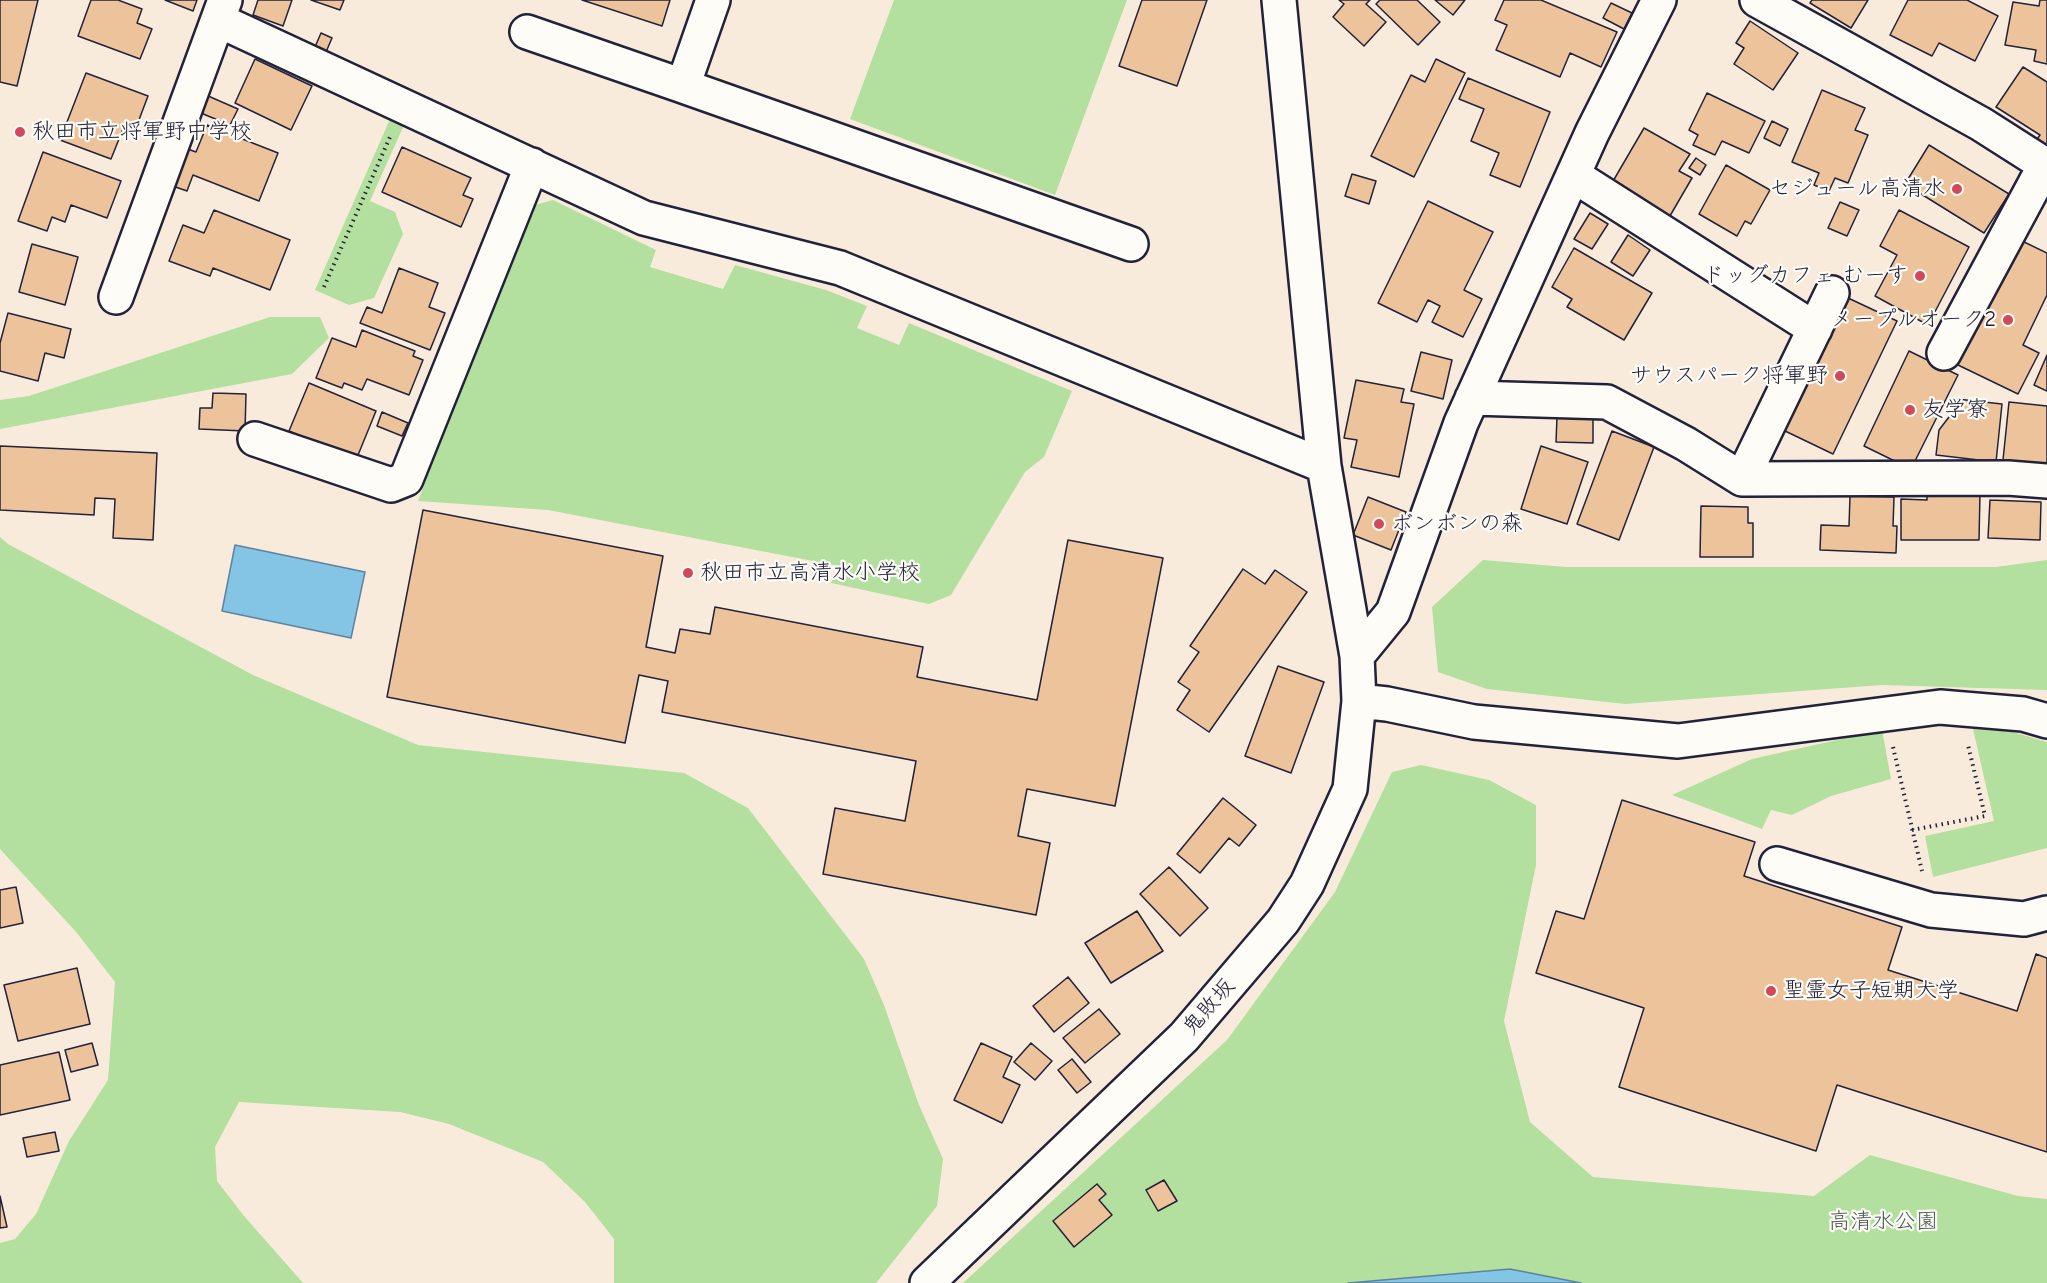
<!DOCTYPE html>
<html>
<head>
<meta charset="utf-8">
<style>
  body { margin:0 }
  canvas { display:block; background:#f8ebdc }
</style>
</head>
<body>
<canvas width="2047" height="1283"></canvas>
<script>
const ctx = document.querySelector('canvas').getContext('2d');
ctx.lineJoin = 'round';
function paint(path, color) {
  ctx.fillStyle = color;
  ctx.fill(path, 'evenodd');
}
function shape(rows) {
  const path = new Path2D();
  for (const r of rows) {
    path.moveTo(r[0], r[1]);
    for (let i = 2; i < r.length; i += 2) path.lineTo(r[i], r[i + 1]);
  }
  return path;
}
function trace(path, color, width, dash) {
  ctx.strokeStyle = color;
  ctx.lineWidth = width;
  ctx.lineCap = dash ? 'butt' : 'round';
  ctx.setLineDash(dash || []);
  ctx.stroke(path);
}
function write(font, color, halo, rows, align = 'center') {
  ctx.font = font + ' "Comic Neue","Klee One",sans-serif';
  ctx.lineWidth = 4.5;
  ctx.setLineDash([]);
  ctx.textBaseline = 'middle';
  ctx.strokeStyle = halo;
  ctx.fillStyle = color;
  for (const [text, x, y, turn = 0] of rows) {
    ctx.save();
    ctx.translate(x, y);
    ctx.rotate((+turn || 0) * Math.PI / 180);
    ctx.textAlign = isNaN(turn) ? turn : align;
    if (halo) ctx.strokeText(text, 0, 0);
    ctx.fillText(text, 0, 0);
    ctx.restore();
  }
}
paint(shape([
  [894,0,1127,0,1055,195,850,119],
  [390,119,404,125,370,201,395,212,403,234,374,298,349,305,315,290],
  [553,200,656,250,650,267,723,289,735,265,826,290,867,306,857,328,899,345,909,323,1072,391,1044,457,1025,472,951,595,929,604,831,583,839,566,548,510,418,501,528,207],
  [270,317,320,317,329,338,292,374,0,429,0,400,29,396],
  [0,537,8,544,253,675,418,745,684,773,748,808,864,959,884,1005,919,1105,943,1159,937,1206,876,1283,614,1283,614,1239,585,1202,543,1162,449,1124,400,1112,239,1102,215,1147,217,1181,244,1216,303,1283,0,1283,0,1243,15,1239,36,1214,69,1141,108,1080,115,982,77,933,0,849],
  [1483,560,1566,567,1996,567,2047,560,2047,690,1882,685,1625,704,1487,689,1438,672,1432,607],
  [1973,729,2013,732,2047,742,2047,848,1933,877,1925,836,1994,821],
  [1882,730,1891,779,1831,796,1792,815,1771,810,1762,829,1672,795,1752,759],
  [1421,765,1489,780,1536,805,1536,865,1504,1021,1530,1122,1593,1177,1814,1196,1870,1155,2018,1196,2047,1199,2047,1283,963,1283,1227,1040,1335,892,1392,772]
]), '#b3e09e');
const water = shape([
  [235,545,365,572,351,638,222,611,235,545],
  [1510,1269,1581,1283,1348,1283,1510,1269]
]);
paint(water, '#84c4e4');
trace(water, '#5d83a0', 1.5);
const building = shape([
  [0,0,38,0,17,86,0,82,0,0],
  [91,0,118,0,142,9,137,23,152,29,140,59,78,36,91,0],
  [165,0,197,0,193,11,165,0],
  [258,0,292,0,283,26,253,15,258,0],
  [311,0,344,0,340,10,311,0],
  [582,0,670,0,662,26,582,0],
  [1142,0,1207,0,1177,86,1119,66,1142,0],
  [1339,0,1370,0,1366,4,1386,22,1364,46,1333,17,1344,4,1339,0],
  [1380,0,1417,0,1440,22,1418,45,1376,4,1380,0],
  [1435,0,1465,0,1453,15,1435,0],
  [1504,0,1541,0,1617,32,1601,67,1570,53,1560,77,1496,50,1507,25,1495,20,1504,0],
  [1812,0,1868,0,1851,28,1810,3,1812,0],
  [1908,0,1967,0,1998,16,1975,61,1939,43,1932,56,1890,35,1908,0],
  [2040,0,2047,0,2047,64,2034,61,2036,50,2005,45,2013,2,2039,6,2040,0],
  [1611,3,1632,13,1624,29,1603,18,1611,3],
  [1750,21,1798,53,1773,90,1734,64,1744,48,1736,43,1750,21],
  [321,33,332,38,326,52,315,47,321,33],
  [255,59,312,86,291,130,235,103,255,59],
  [1436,59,1465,73,1414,177,1371,156,1411,75,1425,82,1436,59],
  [2023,67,2047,82,2047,150,2035,142,2040,135,1996,107,2023,67],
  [86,73,148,96,134,133,123,129,111,159,60,140,86,73],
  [1468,78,1550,112,1520,187,1490,175,1499,153,1471,141,1484,109,1459,99,1468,78],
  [1822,90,1865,108,1855,130,1868,135,1848,183,1835,178,1829,191,1814,185,1819,173,1792,162,1822,90],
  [199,92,238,109,230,125,191,109,199,92],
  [1707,93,1765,121,1749,153,1722,141,1715,155,1693,145,1698,135,1689,130,1707,93],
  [1772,121,1788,129,1780,146,1764,138,1772,121],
  [207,125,278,153,259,201,193,175,187,191,167,184,182,147,196,152,207,125],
  [1644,128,1690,154,1679,171,1692,178,1667,221,1609,188,1644,128],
  [1929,145,2009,194,1984,233,1905,184,1929,145],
  [402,147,471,178,463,195,473,199,461,227,382,192,402,147],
  [43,152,121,181,107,218,71,205,65,222,52,217,47,231,18,221,43,152],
  [1696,158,1706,165,1700,175,1689,168,1696,158],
  [1726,165,1770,190,1751,224,1745,221,1737,236,1699,214,1726,165],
  [1352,174,1376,181,1369,204,1345,196,1352,174],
  [1428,201,1493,232,1464,290,1482,299,1463,337,1432,322,1440,306,1428,300,1417,322,1378,303,1428,201],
  [1840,202,1859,210,1847,236,1828,228,1840,202],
  [214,210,290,240,270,290,213,268,210,276,169,261,183,225,204,233,214,210],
  [1899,210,1969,247,1928,325,1875,296,1897,255,1880,246,1899,210],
  [1590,213,1608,224,1592,249,1574,239,1590,213],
  [1628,235,1650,250,1633,276,1611,262,1628,235],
  [2020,240,2047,253,2047,295,2023,345,2039,353,2018,394,1958,365,2020,240],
  [32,244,78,257,65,305,19,292,32,244],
  [1574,248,1652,293,1624,340,1567,307,1572,299,1552,287,1574,248],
  [399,268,438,283,429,307,445,313,430,350,360,323,367,307,382,313,399,268],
  [1846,297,1897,321,1833,454,1783,430,1846,297],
  [8,313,71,329,64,358,45,353,38,381,0,371,0,343,8,313],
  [362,330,415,351,413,356,423,360,409,395,367,379,362,390,344,383,342,388,316,378,332,338,356,347,362,330],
  [1909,351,1958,375,1911,469,1864,446,1909,351],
  [1421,352,1452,360,1443,399,1411,391,1421,352],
  [2047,355,2047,391,2034,385,2047,355],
  [1356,380,1404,389,1401,402,1414,404,1399,477,1351,467,1357,440,1344,438,1356,380],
  [309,383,376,411,356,460,289,431,309,383],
  [213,393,246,394,245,431,199,429,200,408,212,408,213,393],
  [1957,399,2002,404,1996,462,1936,455,1939,430,1949,417,1954,418,1957,399],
  [2009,402,2047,406,2047,465,2003,460,2009,402],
  [382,412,408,423,402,436,377,426,382,412],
  [1557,417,1593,418,1593,443,1556,442,1557,417],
  [1612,431,1654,447,1619,540,1577,524,1612,431],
  [0,446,157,453,153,540,113,538,115,499,95,498,94,515,0,510,0,446],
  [1541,446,1588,462,1567,524,1521,509,1541,446],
  [1927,485,1980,493,1979,540,1901,540,1901,499,1927,500,1927,485],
  [1850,496,1894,497,1893,526,1897,526,1896,553,1820,550,1821,525,1849,526,1850,496],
  [1368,497,1406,512,1391,550,1353,535,1368,497],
  [1990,500,2041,502,2040,540,1988,538,1990,500],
  [1701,506,1748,507,1748,523,1753,523,1753,557,1700,557,1701,506],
  [423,510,663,556,646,647,675,653,680,629,710,634,715,607,923,647,917,677,1037,700,1068,540,1163,558,1115,806,1027,789,1018,836,1050,843,1036,915,823,874,835,808,905,821,916,761,662,712,668,681,639,675,625,743,387,697,423,510],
  [1243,569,1265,584,1275,570,1307,592,1209,732,1177,710,1190,690,1178,682,1199,652,1190,646,1243,569],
  [1278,666,1324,682,1291,773,1245,756,1278,666],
  [1223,798,1256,825,1239,846,1229,838,1200,873,1177,854,1223,798],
  [1622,800,1755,842,1744,876,1902,927,1888,970,2017,1011,2036,954,2047,958,2047,1152,1837,1085,1816,1151,1619,1087,1644,1008,1536,973,1556,911,1584,919,1622,800],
  [1169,867,1208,908,1180,936,1140,894,1169,867],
  [16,887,23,923,0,928,0,890,16,887],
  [1137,911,1163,951,1111,983,1085,943,1137,911],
  [77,968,90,1024,18,1041,4,985,77,968],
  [1068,977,1089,1003,1054,1032,1033,1006,1068,977],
  [1099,1009,1120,1034,1085,1063,1063,1038,1099,1009],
  [92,1043,98,1065,71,1072,65,1050,92,1043],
  [981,1043,1012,1057,1003,1077,1020,1085,1002,1123,954,1100,981,1043],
  [1031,1043,1052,1061,1035,1080,1014,1062,1031,1043],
  [59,1052,70,1100,0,1115,0,1065,59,1052],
  [1072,1059,1091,1082,1077,1093,1058,1070,1072,1059],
  [55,1132,59,1151,27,1157,23,1138,55,1132],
  [1164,1180,1177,1201,1158,1211,1146,1190,1164,1180],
  [1097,1184,1106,1194,1099,1200,1112,1215,1074,1247,1053,1221,1097,1184],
  [0,1196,7,1227,0,1228,0,1196]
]);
paint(building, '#edc39c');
trace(building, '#22223b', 1.5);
const minor = shape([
  [713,0,683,86,1131,244],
  [1757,0,1981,124,2047,166],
  [218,20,644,218,840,268,1324,466],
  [527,32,683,86],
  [1573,175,1815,329],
  [116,297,225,0],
  [1944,353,2045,165],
  [1472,398,1607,402,1686,444,1742,479,2008,478,2047,481],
  [255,439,391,485,406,479,532,165],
  [1742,479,1832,293],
  [1357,656,1393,612,1461,423,1592,133,1659,0],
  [1359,701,1387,704,1474,722,1678,741,1940,707,2023,714,2047,721],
  [1777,864,1931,910,2024,919,2047,913],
  [927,1283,1184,1037,1283,921,1307,884,1350,789,1359,701,1357,656,1324,466,1279,0]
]);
trace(minor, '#22223b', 38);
trace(shape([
  [324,287,390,137],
  [1893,747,1922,871],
  [1912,830,1985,816,1968,745]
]), '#22223b', 4, [1.5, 4.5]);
trace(minor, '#fdfcf7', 33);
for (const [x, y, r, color] of [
  [20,132,6,"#d1495b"],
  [1957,189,6,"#d1495b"],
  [1920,276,6,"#d1495b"],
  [2008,320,6,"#d1495b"],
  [1840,376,6,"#d1495b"],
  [1910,410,6,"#d1495b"],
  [1379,524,6,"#d1495b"],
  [688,573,6,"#d1495b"],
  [1771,991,6,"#d1495b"]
]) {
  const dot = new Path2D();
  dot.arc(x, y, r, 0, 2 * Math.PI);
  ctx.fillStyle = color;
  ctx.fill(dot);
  trace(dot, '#fdfcf7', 2);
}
write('22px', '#22223b', '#fdfcf7', [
  ["秋田市立将軍野中学校",32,132],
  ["セジュール高清水",1945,189,"right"],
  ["ドッグカフェ むーす",1908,276,"right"],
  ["メープルオーク2",1996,320,"right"],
  ["サウスパーク将軍野",1828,376,"right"],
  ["友学寮",1922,410],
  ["ボンボンの森",1391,524],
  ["秋田市立高清水小学校",700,573],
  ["聖霊女子短期大学",1783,991]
], 'left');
write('22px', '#22223b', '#fdfcf7', [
  ["鬼敗坂",1209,1007,-49]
]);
write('22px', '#4e5b59', '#fdfcf7', [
  ["高清水公園",1883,1222]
]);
</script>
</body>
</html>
